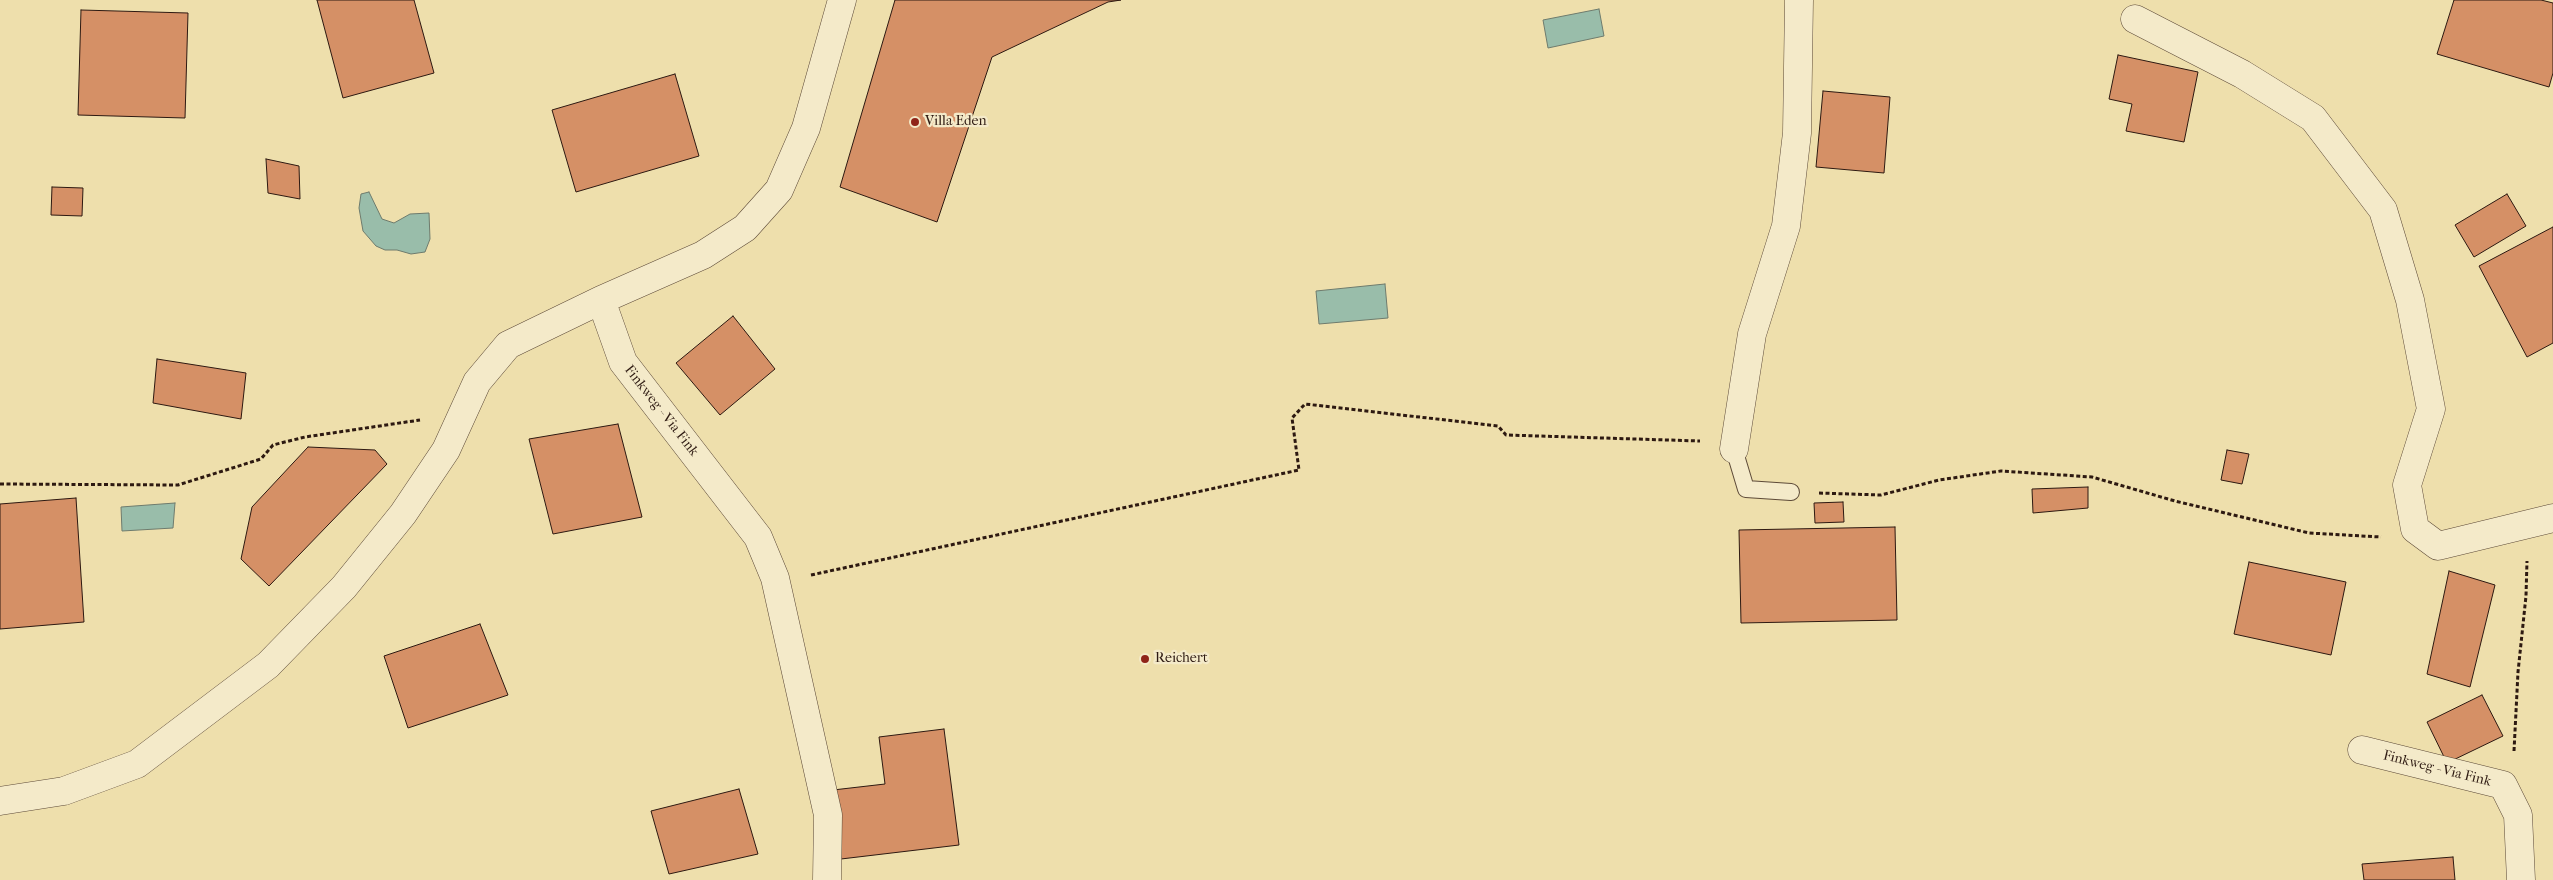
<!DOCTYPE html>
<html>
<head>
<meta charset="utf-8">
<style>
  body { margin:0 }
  canvas { display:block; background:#eedfac }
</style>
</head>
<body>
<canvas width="2553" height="880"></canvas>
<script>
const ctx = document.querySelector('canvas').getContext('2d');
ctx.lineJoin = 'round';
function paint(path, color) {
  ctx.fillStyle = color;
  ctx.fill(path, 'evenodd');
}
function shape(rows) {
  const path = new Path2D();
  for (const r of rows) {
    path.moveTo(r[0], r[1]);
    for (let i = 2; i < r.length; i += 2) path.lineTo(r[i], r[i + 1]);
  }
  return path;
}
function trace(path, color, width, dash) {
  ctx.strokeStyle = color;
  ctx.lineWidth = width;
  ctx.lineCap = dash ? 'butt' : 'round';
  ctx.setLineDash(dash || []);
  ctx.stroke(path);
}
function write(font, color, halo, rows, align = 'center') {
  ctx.font = font + ' "IM FELL French Canon",serif';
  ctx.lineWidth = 4.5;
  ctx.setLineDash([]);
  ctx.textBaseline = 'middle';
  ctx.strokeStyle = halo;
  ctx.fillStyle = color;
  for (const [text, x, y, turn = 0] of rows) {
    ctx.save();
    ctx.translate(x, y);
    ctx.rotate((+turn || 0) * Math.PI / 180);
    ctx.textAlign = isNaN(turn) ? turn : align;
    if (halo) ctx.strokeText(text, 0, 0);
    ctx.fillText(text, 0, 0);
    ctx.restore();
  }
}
const water = shape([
  [1599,9,1604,36,1548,48,1543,20,1599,9],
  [369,192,382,219,394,223,410,214,429,213,430,239,425,252,411,254,397,250,385,250,376,246,363,231,359,208,361,194,369,192],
  [1385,284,1388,318,1319,324,1316,291,1385,284],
  [175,503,173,528,122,531,121,507,175,503]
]);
paint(water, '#99bdaa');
trace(water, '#6e7b6d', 1);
const building = shape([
  [317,0,414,0,434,73,343,98,317,0],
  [895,0,1121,0,1108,2,992,57,937,222,840,187,895,0],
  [2454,0,2541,0,2553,3,2553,73,2549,87,2437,54,2454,0],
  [81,10,188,13,185,118,78,115,81,10],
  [2118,55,2198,72,2184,142,2126,131,2132,104,2109,99,2118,55],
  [675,74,699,156,576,192,552,110,675,74],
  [1823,91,1890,97,1884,173,1816,167,1823,91],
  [266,159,299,166,300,199,268,193,266,159],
  [52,187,83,188,82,216,51,215,52,187],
  [2507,194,2526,226,2474,257,2455,225,2507,194],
  [2553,227,2553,343,2527,357,2479,266,2553,227],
  [733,316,775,369,720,415,676,363,733,316],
  [157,359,246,373,241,419,153,403,157,359],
  [618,424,642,517,553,534,529,439,618,424],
  [308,447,375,450,387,464,269,586,241,559,252,507,308,447],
  [2227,450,2249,454,2242,484,2221,480,2227,450],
  [2088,487,2088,508,2033,513,2032,489,2088,487],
  [76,498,84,622,0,629,0,504,76,498],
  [1843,502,1844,522,1815,523,1814,503,1843,502],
  [1895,527,1897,620,1741,623,1739,530,1895,527],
  [2249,562,2346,582,2331,655,2234,634,2249,562],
  [2449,571,2495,585,2470,687,2427,674,2449,571],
  [480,624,508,695,408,728,384,656,480,624],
  [2482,695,2503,736,2447,763,2427,722,2482,695],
  [944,729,959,845,841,859,833,790,885,784,879,737,944,729],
  [739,789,758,854,669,874,651,811,739,789],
  [2453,857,2455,880,2364,880,2362,864,2453,857]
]);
paint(building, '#d59066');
trace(building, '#2d1911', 1);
const lane = shape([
  [1734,449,1746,489,1791,492]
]);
const street = shape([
  [2135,19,2242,74,2313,118,2383,210,2410,300,2431,409,2407,485,2415,529,2438,546,2553,518],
  [1734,449,1752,334,1786,226,1797,133,1799,0],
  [2362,750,2503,785,2518,815,2521,880],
  [0,801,64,791,137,764,268,665,344,587,403,514,446,450,477,382,508,345,601,300],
  [827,880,828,815,775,578,758,537,623,362,601,300,703,255,745,228,779,190,806,128,842,0]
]);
trace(lane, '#5d4a38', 18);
trace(street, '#5d4a38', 29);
trace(shape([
  [0,484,178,485,261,459,273,445,305,437,420,420],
  [1819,493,1881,495,1939,480,2001,471,2092,477,2175,501,2309,533,2381,537],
  [811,575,1299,470,1292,418,1305,404,1498,426,1506,435,1700,441],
  [2514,751,2518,672,2526,596,2527,561]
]), '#2d1911', 3, [4, 2.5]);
trace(lane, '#f4eac9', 16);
trace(street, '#f4eac9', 28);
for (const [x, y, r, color] of [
  [915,122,5,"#8f2418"],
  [1145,659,5,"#8f2418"]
]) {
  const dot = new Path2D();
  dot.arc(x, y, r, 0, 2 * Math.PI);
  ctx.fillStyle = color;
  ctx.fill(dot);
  trace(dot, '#f4eac9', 2);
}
write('14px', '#2d1911', '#f4eac9', [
  ["Villa Eden",925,122],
  ["Reichert",1155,659]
], 'left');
write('14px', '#2d1911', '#f4eac9', [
  ["Finkweg - Via Fink",661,411,52],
  ["Finkweg - Via Fink",2437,769,14]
]);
</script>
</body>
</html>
